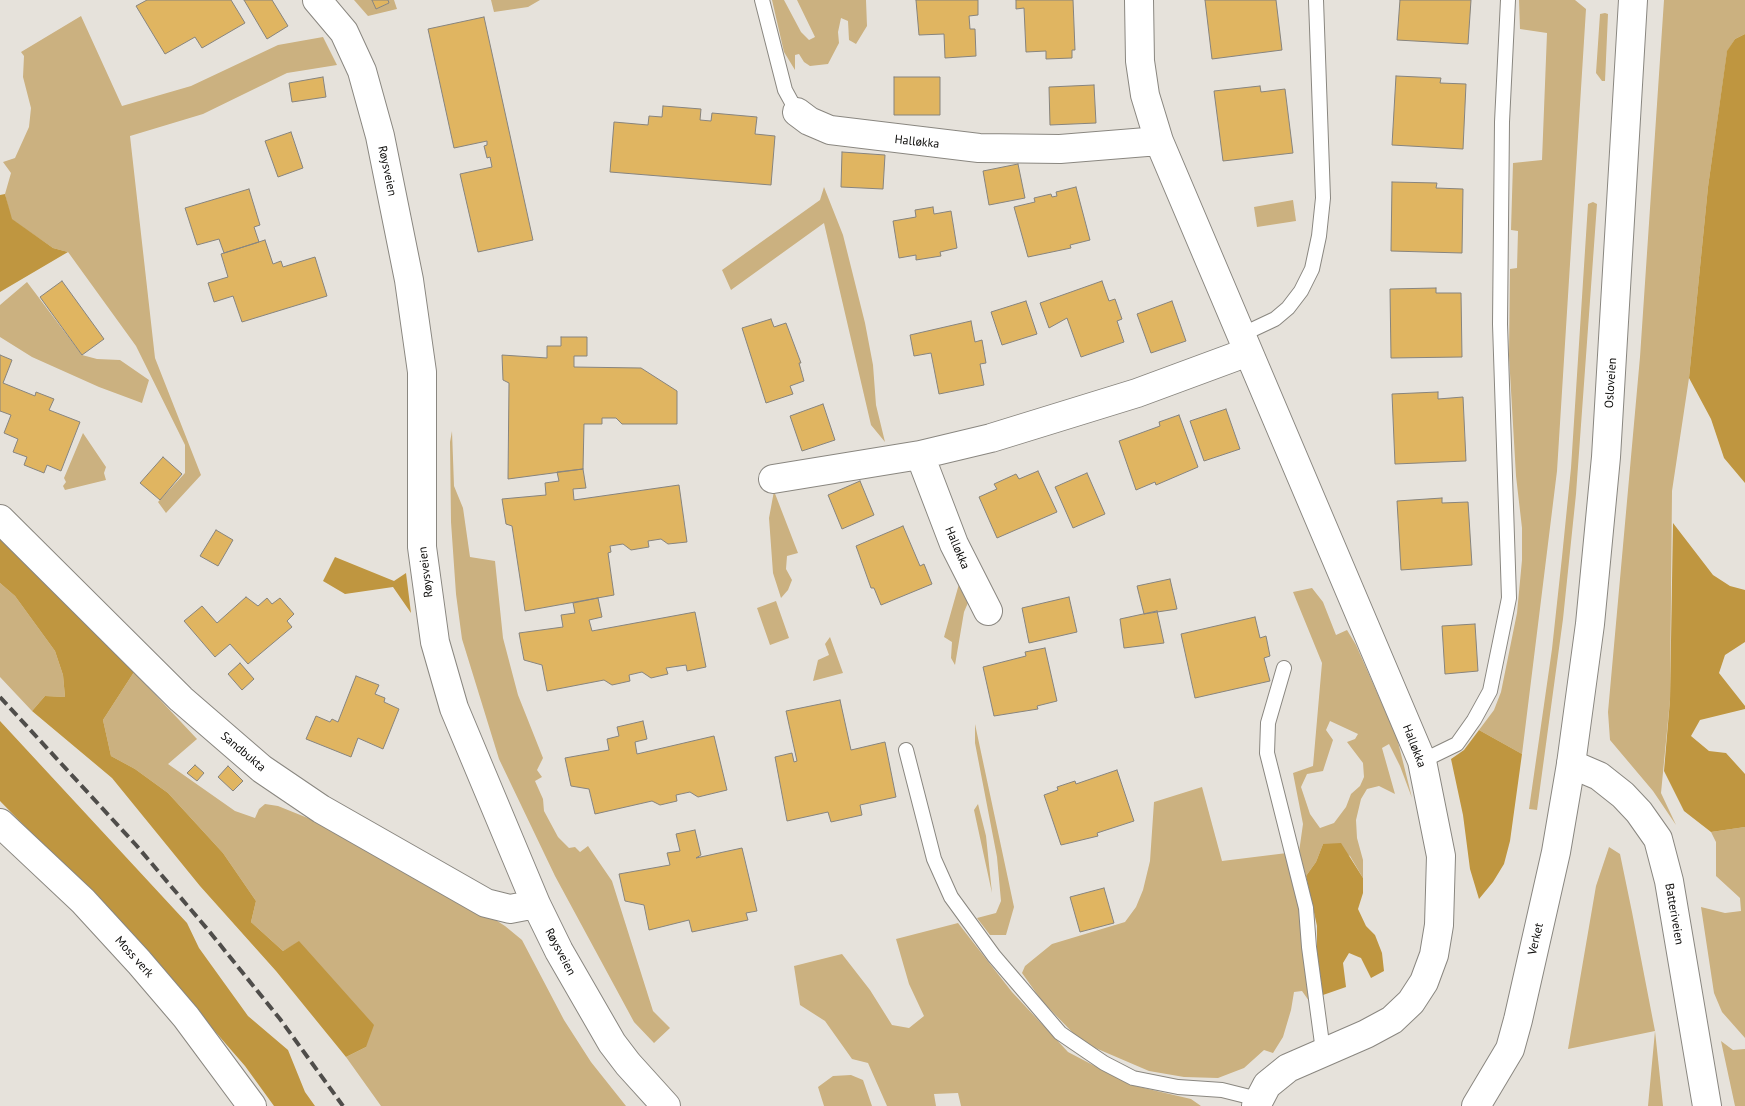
<!DOCTYPE html>
<html>
<head>
<meta charset="utf-8">
<style>
  body { margin:0 }
  canvas { display:block; background:#e6e2db }
</style>
</head>
<body>
<canvas width="1745" height="1106"></canvas>
<script>
const ctx = document.querySelector('canvas').getContext('2d');
ctx.lineJoin = 'round';
function paint(path, color) {
  ctx.fillStyle = color;
  ctx.fill(path, 'evenodd');
}
function shape(rows) {
  const path = new Path2D();
  for (const r of rows) {
    path.moveTo(r[0], r[1]);
    for (let i = 2; i < r.length; i += 2) path.lineTo(r[i], r[i + 1]);
  }
  return path;
}
function trace(path, color, width, dash) {
  ctx.strokeStyle = color;
  ctx.lineWidth = width;
  ctx.lineCap = dash ? 'butt' : 'round';
  ctx.setLineDash(dash || []);
  ctx.stroke(path);
}
function write(font, color, halo, rows, align = 'center') {
  ctx.font = font + ' "PT Sans",sans-serif';
  ctx.lineWidth = 4;
  ctx.setLineDash([]);
  ctx.textBaseline = 'middle';
  ctx.strokeStyle = halo;
  ctx.fillStyle = color;
  for (const [text, x, y, turn = 0] of rows) {
    ctx.save();
    ctx.translate(x, y);
    ctx.rotate((+turn || 0) * Math.PI / 180);
    ctx.textAlign = isNaN(turn) ? turn : align;
    if (halo) ctx.strokeText(text, 0, 0);
    ctx.fillText(text, 0, 0);
    ctx.restore();
  }
}
paint(shape([
  [354,0,372,0,376,9,389,3,388,0,394,0,397,9,368,16],
  [491,0,540,0,528,7,494,12],
  [772,0,784,0,801,32,809,40,815,37,797,0,866,0,867,26,856,44,849,40,848,21,841,18,838,32,839,43,828,64,810,66,804,62,799,54,795,55,795,70,784,52],
  [1519,0,1575,0,1586,9,1557,471,1522,754,1479,730,1494,710,1501,692,1517,613,1522,560,1522,528,1516,476,1509,356,1510,269,1517,268,1518,231,1511,230,1513,163,1542,160,1547,33,1520,29],
  [1664,0,1745,0,1745,34,1735,39,1727,52,1708,187,1689,378,1672,491,1670,700,1661,793,1676,825,1653,791,1610,740,1608,712,1640,357],
  [1605,13,1608,14,1605,81,1602,81,1596,73,1600,14],
  [81,16,122,106,191,86,278,45,323,37,337,65,287,73,203,114,130,136,155,358,201,475,166,513,158,502,185,473,185,445,136,346,68,252,53,248,11,219,5,194,11,173,3,162,15,158,29,127,31,108,23,77,24,56,21,52],
  [824,187,843,235,865,323,873,365,876,405,885,442,871,425,824,223,731,290,722,270,820,200],
  [1293,200,1296,221,1257,227,1254,207],
  [1593,202,1597,204,1576,494,1563,619,1537,810,1529,809,1552,649,1562,557,1571,468,1588,204],
  [27,282,82,355,97,359,120,360,149,380,142,403,99,387,32,357,0,337,0,305],
  [452,431,454,486,463,508,470,557,495,561,503,638,518,695,543,758,537,770,542,777,535,781,543,799,544,811,558,837,569,848,575,847,580,852,588,846,612,881,653,1011,670,1028,654,1043,634,1022,555,876,499,759,462,639,456,594,451,522,450,442],
  [83,433,106,467,104,473,106,480,65,490,63,486,66,482,64,478],
  [774,491,798,553,787,556,786,569,792,580,788,590,781,598,773,573,769,518],
  [953,566,970,598,964,612,955,665,951,658,952,642,944,637,959,584],
  [0,583,15,596,55,651,63,675,65,697,45,696,32,711,0,677],
  [1312,588,1323,602,1336,635,1347,630,1356,645,1397,738,1412,798,1400,766,1389,744,1382,748,1395,794,1379,786,1367,789,1361,799,1356,820,1357,838,1363,860,1363,878,1350,856,1323,844,1316,862,1306,876,1299,852,1303,824,1293,773,1313,766,1322,663,1293,592],
  [1330,721,1358,734,1355,739,1347,742,1363,763,1364,777,1360,786,1351,794,1346,807,1334,823,1320,828,1310,814,1301,787,1307,774,1323,771,1333,740,1326,730],
  [776,601,789,638,770,645,757,608],
  [830,637,843,673,813,681,818,660,829,655,825,644],
  [134,672,197,739,168,764,235,811,255,818,259,809,265,804,278,806,335,829,460,897,505,926,522,940,564,1020,591,1062,626,1106,381,1106,346,1057,366,1047,299,942,283,951,251,922,256,901,223,853,168,793,135,769,111,756,103,720],
  [975,724,1014,907,1006,935,990,935,977,918,996,913,1001,901,997,857,975,743],
  [1202,787,1222,861,1287,853,1296,885,1303,934,1304,964,1309,1001,1302,991,1294,992,1291,1010,1283,1037,1273,1053,1264,1050,1244,1068,1218,1078,1184,1077,1149,1071,1093,1047,1075,1035,1042,1001,1022,973,1025,966,1052,944,1125,922,1136,907,1143,890,1150,861,1154,802],
  [978,804,986,836,992,893,974,810],
  [1745,827,1745,1038,1722,1012,1714,993,1701,907,1725,913,1741,911,1740,898,1716,876,1716,842,1711,832],
  [1609,847,1620,854,1632,912,1655,1031,1663,1106,1648,1106,1655,1031,1568,1049,1596,886],
  [958,923,1012,992,1068,1052,1131,1085,1191,1099,1201,1106,961,1106,958,1093,934,1094,936,1106,887,1106,868,1063,852,1059,825,1021,800,1005,794,966,842,954,870,990,892,1025,909,1028,924,1016,909,984,896,939],
  [1721,1041,1733,1050,1745,1049,1745,1106,1735,1106],
  [851,1075,863,1080,872,1106,824,1106,818,1087,833,1076]
]), '#cbb180');
paint(shape([
  [1745,34,1745,483,1724,458,1711,419,1689,378,1708,187,1727,51,1735,39],
  [5,194,12,219,53,248,68,252,0,292,0,195],
  [1673,523,1713,575,1730,586,1745,590,1745,642,1725,655,1719,673,1745,706,1745,709,1700,720,1691,736,1709,751,1726,753,1745,774,1745,827,1711,832,1684,811,1664,771,1670,700],
  [0,534,134,672,103,720,111,756,135,769,168,793,223,853,256,901,251,922,283,951,299,941,374,1025,366,1047,346,1057,276,971,200,886,112,778,32,711,45,696,65,697,63,675,55,651,15,596,0,583],
  [335,557,394,581,406,573,411,613,393,587,345,594,323,581],
  [0,721,187,923,199,948,248,1016,288,1050,305,1092,315,1106,274,1106,245,1066,193,1006,48,850,0,801],
  [1479,730,1522,754,1510,841,1504,864,1493,882,1479,899,1470,869,1463,815,1451,759,1464,750],
  [1341,843,1363,878,1363,893,1358,909,1366,926,1375,935,1382,953,1384,971,1371,978,1361,958,1349,953,1343,963,1346,987,1323,995,1317,951,1317,926,1306,876,1316,862,1323,844]
]), '#bf9640');
const building = shape([
  [147,0,231,0,245,23,202,48,195,37,165,54,136,6,147,0],
  [244,0,272,0,288,26,267,39,244,0],
  [372,0,388,0,389,3,376,9,372,0],
  [916,0,978,0,978,15,969,16,970,29,975,29,976,56,945,58,944,34,919,35,916,0],
  [1016,0,1073,0,1075,50,1072,50,1072,58,1046,59,1046,51,1026,52,1024,8,1016,9,1016,0],
  [1205,0,1276,0,1282,50,1212,59,1205,0],
  [1400,0,1471,0,1468,44,1397,40,1400,0],
  [484,17,533,240,478,252,460,174,492,167,490,157,487,158,484,146,487,145,487,141,454,148,428,29,484,17],
  [1396,76,1441,78,1440,83,1466,84,1463,149,1392,145,1396,76],
  [323,77,326,97,292,102,289,83,323,77],
  [894,77,940,77,940,115,894,115,894,77],
  [1094,85,1096,123,1050,125,1049,87,1094,85],
  [1260,86,1261,92,1285,89,1293,153,1223,161,1214,91,1260,86],
  [663,106,701,109,700,120,711,121,712,113,757,117,755,134,775,136,771,185,610,172,614,122,648,125,649,116,662,117,663,106],
  [291,132,303,168,278,177,265,141,291,132],
  [842,152,885,155,883,189,841,187,842,152],
  [1018,164,1025,198,989,205,983,171,1018,164],
  [1392,182,1437,183,1436,188,1463,189,1462,253,1391,251,1392,182],
  [1076,187,1090,240,1070,245,1071,248,1028,257,1014,207,1035,202,1034,198,1051,194,1052,197,1057,196,1056,192,1076,187],
  [249,189,260,225,254,227,259,242,224,253,219,239,197,245,185,208,249,189],
  [933,207,934,214,951,211,957,248,940,252,941,256,916,260,916,255,899,258,893,221,916,217,915,210,933,207],
  [265,240,273,264,281,261,283,267,315,257,327,296,242,322,233,296,214,302,208,283,228,277,221,254,265,240],
  [62,281,104,339,82,355,40,297,62,281],
  [1102,281,1109,301,1115,299,1122,319,1117,321,1124,342,1081,357,1067,318,1049,328,1040,303,1102,281],
  [1436,288,1436,293,1461,293,1462,357,1391,358,1390,289,1436,288],
  [1026,301,1037,334,1002,345,991,312,1026,301],
  [1172,301,1186,341,1151,353,1137,314,1172,301],
  [771,319,774,327,786,323,801,363,799,363,804,381,790,386,793,394,766,403,742,328,771,319],
  [971,321,975,342,982,340,986,363,980,364,984,385,939,394,931,353,914,356,910,335,971,321],
  [561,337,587,337,587,356,574,356,574,367,641,368,677,391,677,424,622,424,616,418,602,418,602,424,584,424,583,469,508,479,509,383,503,380,502,355,547,358,547,346,561,346,561,337],
  [0,355,12,360,3,383,35,396,36,392,54,399,49,410,80,422,61,471,47,465,44,473,24,465,27,457,13,452,18,439,4,433,11,415,0,411,0,355],
  [1438,392,1438,399,1463,397,1466,461,1395,464,1392,394,1438,392],
  [823,404,835,440,802,451,790,416,823,404],
  [1226,409,1240,449,1204,461,1190,421,1226,409],
  [1179,415,1198,467,1156,485,1155,482,1136,490,1119,441,1160,426,1159,422,1179,415],
  [163,457,182,474,160,500,140,483,163,457],
  [583,469,586,488,573,489,574,500,679,485,687,542,668,544,661,539,648,541,649,547,631,550,623,544,610,546,611,552,608,553,614,595,525,611,512,526,506,524,502,499,546,495,545,483,559,481,557,472,583,469],
  [1038,471,1057,512,997,538,979,497,997,489,994,484,1016,474,1019,479,1038,471],
  [1087,473,1105,514,1073,528,1055,487,1087,473],
  [860,481,874,515,842,529,828,495,860,481],
  [1442,498,1442,503,1468,502,1472,565,1401,570,1397,501,1442,498],
  [903,526,920,566,924,564,932,584,881,605,874,588,871,588,856,546,903,526],
  [216,530,233,540,218,566,200,556,216,530],
  [1170,579,1177,609,1144,614,1137,586,1170,579],
  [246,597,258,606,267,598,272,604,280,598,294,614,287,621,292,627,248,664,230,644,215,657,184,621,202,606,217,623,246,597],
  [1069,597,1077,632,1029,643,1022,608,1069,597],
  [598,598,602,617,589,620,592,631,695,612,706,667,687,671,686,665,666,668,668,674,651,678,642,672,629,675,630,681,612,685,604,680,547,691,542,665,524,660,519,633,563,627,561,615,575,613,573,603,598,598],
  [1157,611,1164,643,1124,648,1120,619,1157,611],
  [1255,617,1260,638,1266,636,1270,656,1264,658,1270,681,1195,698,1181,634,1255,617],
  [1475,624,1478,671,1445,674,1442,626,1475,624],
  [1045,648,1057,701,1037,706,1038,709,994,716,983,667,1026,656,1025,652,1045,648],
  [240,663,254,679,242,690,228,674,240,663],
  [356,676,379,685,375,694,385,698,384,702,399,709,383,749,358,738,351,757,306,739,316,716,330,722,332,719,338,722,356,676],
  [840,700,851,750,885,742,896,797,860,805,862,815,831,822,828,812,787,821,775,757,792,753,794,762,797,761,786,711,840,700],
  [643,721,647,739,635,742,637,754,714,736,727,790,698,797,690,792,676,795,677,801,660,805,652,801,595,814,589,789,571,786,565,758,609,750,607,739,619,736,617,727,643,721],
  [195,765,204,773,197,781,187,773,195,765],
  [228,766,243,781,233,791,218,777,228,766],
  [1117,770,1134,821,1097,833,1098,836,1061,845,1044,795,1058,790,1057,787,1075,781,1076,784,1117,770],
  [695,830,701,855,696,858,742,848,757,911,746,913,748,920,692,932,689,920,649,930,644,905,625,901,619,874,670,865,667,853,680,851,676,834,695,830],
  [1104,888,1114,923,1080,932,1070,897,1104,888]
]);
paint(building, '#e0b561');
trace(building, '#87847e', 1);
const service = shape([
  [762,0,785,90,797,112],
  [1241,335,1275,319,1288,308,1301,291,1312,269,1319,236,1323,198,1316,0],
  [1284,668,1268,723,1267,753,1306,908,1309,947,1323,1051],
  [906,750,934,859,951,897,994,956,1060,1033,1104,1063,1133,1078,1178,1087,1222,1090,1258,1099],
  [1422,761,1457,744,1474,720,1490,691,1509,598,1500,324,1502,122,1508,0]
]);
const minor = shape([
  [317,0,344,32,362,71,380,136,409,280,422,372,422,547,435,642,454,708,536,904,559,951,612,1043,628,1064,666,1106],
  [1139,0,1140,61,1145,95,1159,141,1422,761,1441,856,1439,925,1434,955,1424,982,1411,1002,1392,1020,1366,1034,1288,1068,1267,1085,1256,1106],
  [797,112,809,121,830,130,979,148,1060,149,1159,141],
  [920,455,954,544,988,611],
  [773,479,920,455,991,438,1137,393,1248,352],
  [0,519,181,699,262,769,321,809,486,903,510,909,536,904],
  [1571,764,1599,776,1623,795,1639,812,1658,839,1669,881,1707,1106],
  [0,823,83,901,139,962,186,1017,252,1106]
]);
const tertiary = shape([
  [1476,1106,1510,1049,1518,1020,1556,852,1571,764,1590,624,1606,457,1633,0]
]);
trace(service, '#8a8780', 16);
trace(minor, '#8a8780', 30);
trace(tertiary, '#8a8780', 30);
trace(service, '#fff', 14);
trace(minor, '#fff', 28);
trace(tertiary, '#fff', 28);
trace(shape([
  [0,697,136,845,209,931,280,1019,343,1106]
]), '#4f4d4a', 4, [10, 5]);
write('12px', '#0d0c0a', '#fff', [
  ["Halløkka",917,142,6],
  ["Røysveien",387,171,78],
  ["Osloveien",1611,383,-86],
  ["Halløkka",957,548,67],
  ["Røysveien",426,572,-97],
  ["Halløkka",1414,746,69],
  ["Sandbukta",243,752,40],
  ["Batteriveien",1674,914,80],
  ["Verket",1536,939,-77],
  ["Røysveien",560,952,62],
  ["Moss verk",134,957,48]
]);
</script>
</body>
</html>
